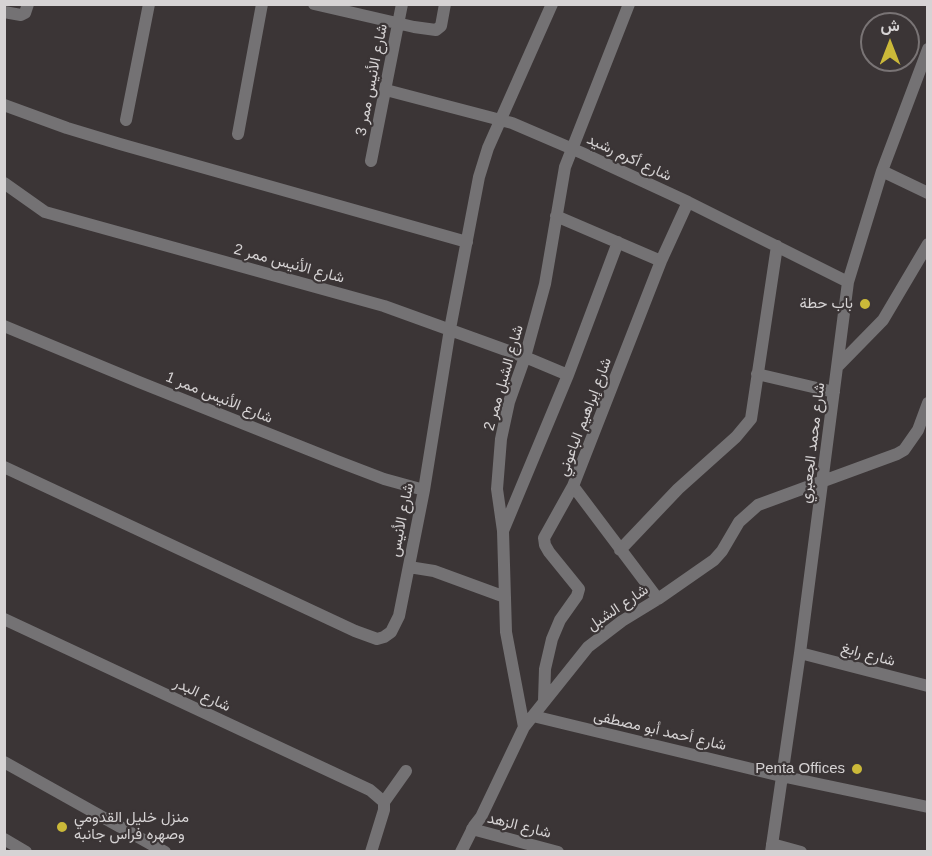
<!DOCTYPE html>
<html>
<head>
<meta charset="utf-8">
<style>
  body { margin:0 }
  #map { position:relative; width:932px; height:856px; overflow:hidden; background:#3b3536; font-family:Helvetica,Vazirmatn,sans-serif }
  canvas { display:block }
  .frame { position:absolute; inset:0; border:6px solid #d6d3d4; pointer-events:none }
  .north { position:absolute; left:860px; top:12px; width:60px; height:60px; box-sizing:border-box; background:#3b3536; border:2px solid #797475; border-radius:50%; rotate:0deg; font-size:16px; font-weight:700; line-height:24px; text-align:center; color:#d6d3d4 }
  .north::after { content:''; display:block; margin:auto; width:21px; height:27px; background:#cbb939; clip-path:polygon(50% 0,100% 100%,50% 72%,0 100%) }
</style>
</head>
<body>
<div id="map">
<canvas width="932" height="856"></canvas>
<div class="frame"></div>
<div class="north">ش</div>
</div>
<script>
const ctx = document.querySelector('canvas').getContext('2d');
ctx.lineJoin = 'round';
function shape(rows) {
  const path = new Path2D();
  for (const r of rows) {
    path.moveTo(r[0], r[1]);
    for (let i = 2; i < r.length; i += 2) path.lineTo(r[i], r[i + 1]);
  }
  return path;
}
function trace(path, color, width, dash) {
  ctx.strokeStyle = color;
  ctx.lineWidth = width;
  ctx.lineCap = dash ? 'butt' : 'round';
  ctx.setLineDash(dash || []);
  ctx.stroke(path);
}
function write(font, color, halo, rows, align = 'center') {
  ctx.font = font + ' Helvetica,Vazirmatn,sans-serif';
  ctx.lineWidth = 4.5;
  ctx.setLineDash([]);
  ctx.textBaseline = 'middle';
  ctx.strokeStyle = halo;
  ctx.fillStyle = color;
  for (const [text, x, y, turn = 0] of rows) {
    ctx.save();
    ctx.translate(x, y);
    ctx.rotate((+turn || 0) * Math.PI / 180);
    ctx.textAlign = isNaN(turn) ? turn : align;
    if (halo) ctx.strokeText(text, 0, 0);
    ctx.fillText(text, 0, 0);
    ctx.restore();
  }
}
trace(shape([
  [314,4,414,27,436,30,441,26,445,4],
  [4,12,21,15,25,13,28,4],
  [386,90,512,123,582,153,688,202,848,282],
  [4,105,67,128,120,144,467,242],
  [126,120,149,4],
  [238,134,262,4],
  [371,161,402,4],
  [882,171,928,193],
  [4,183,45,212,384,306,525,357,568,375],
  [556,216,661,261],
  [4,326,139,382,337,461,384,479,424,490],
  [837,367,883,320,928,244],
  [757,374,834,392],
  [4,467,355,631,377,639,384,637,391,632,399,616,424,490,450,329,479,177,488,148,552,4],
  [503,531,568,375,618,242],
  [620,550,678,489,736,437,751,419,777,246],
  [409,567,434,571,505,597],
  [658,599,573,486,661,261,688,202],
  [4,619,370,790,384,802,384,810,371,852],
  [800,653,928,686],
  [544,701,545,669,552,639,560,620,577,596,579,589,549,552,545,545,544,538,573,486],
  [533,716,781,776,928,807],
  [524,727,506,632,503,531,497,489,501,439,509,402,525,357,545,284,565,167,629,4],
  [4,762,165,852],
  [384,802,406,771],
  [472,829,558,852],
  [4,839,26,852],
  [772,844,801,852],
  [461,852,474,826,481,817,524,727,588,647,622,621,658,599,714,560,722,551,739,522,758,505,897,454,904,450,918,430,928,403],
  [771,852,800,653,848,282,882,171,928,49]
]), '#747274', 12);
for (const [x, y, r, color] of [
  [865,304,6,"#cbb939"],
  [857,769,6,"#cbb939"],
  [62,827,6,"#cbb939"]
]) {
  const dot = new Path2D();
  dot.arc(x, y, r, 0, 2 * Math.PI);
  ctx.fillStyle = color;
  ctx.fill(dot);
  trace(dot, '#3b3536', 2);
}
write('15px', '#d6d3d4', '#3b3536', [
  ["شارع الأنيس ممر 3",372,80,-79],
  ["شارع أكرم رشيد",629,158,25],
  ["شارع الأنيس ممر 2",289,264,15],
  ["شارع الشبل ممر 2",504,378,-74],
  ["شارع الأنيس ممر 1",219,398,22],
  ["شارع إبراهيم الباعوني",585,417,-69],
  ["شارع محمد الجعبري",813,443,-83],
  ["شارع الأنيس",402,520,-79],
  ["شارع الشبل",618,608,-34],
  ["شارع رابغ",868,655,15],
  ["شارع البدر",202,695,25],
  ["شارع أحمد أبو مصطفى",660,731,13],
  ["شارع الزهد",519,826,14]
]);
write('15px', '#d6d3d4', '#3b3536', [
  ["باب حطة",853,304],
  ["Penta Offices",845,769],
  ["منزل خليل القدومي",74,818,"left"],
  ["وصهره فراس جانبه",74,835,"left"]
], 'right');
</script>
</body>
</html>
